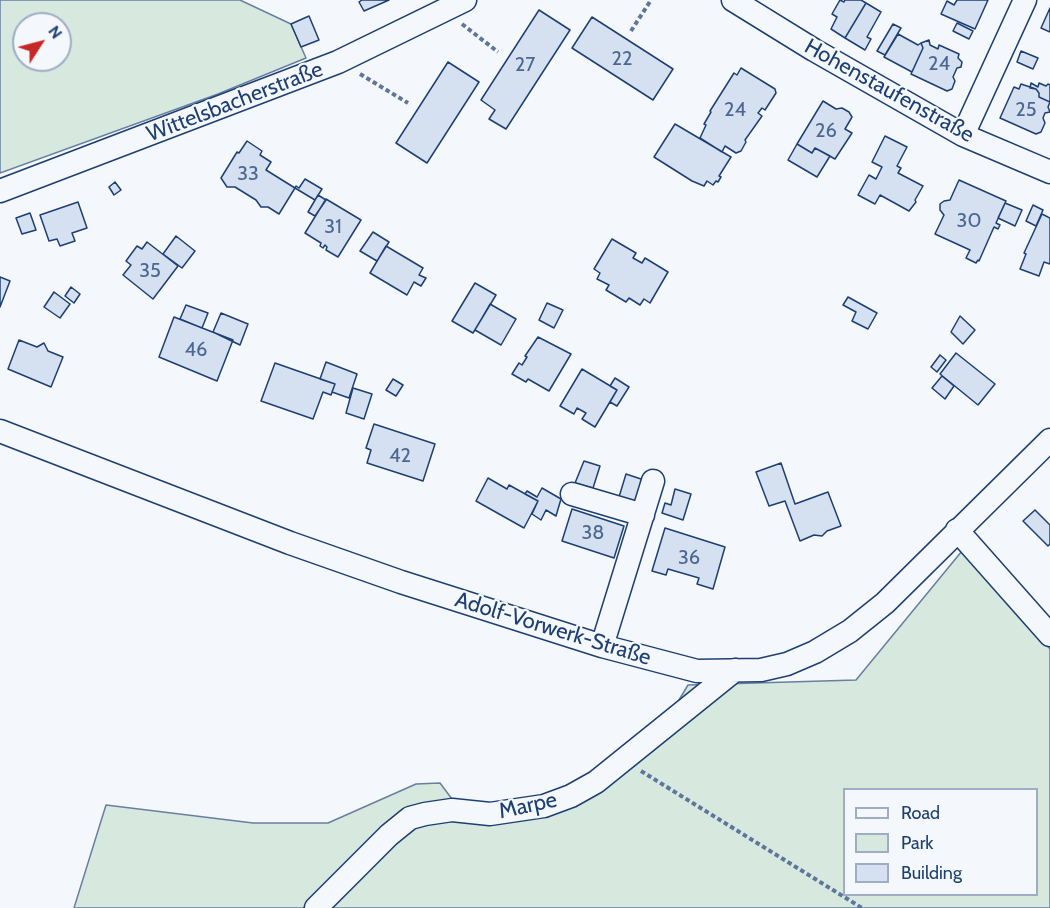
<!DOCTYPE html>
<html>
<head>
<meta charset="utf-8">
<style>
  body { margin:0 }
  #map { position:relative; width:1050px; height:908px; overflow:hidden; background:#f4f7fb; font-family:Cabin,sans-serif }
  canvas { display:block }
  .legend { position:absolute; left:843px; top:788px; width:195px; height:108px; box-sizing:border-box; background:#f4f7fb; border:2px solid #9eadc5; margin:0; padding:8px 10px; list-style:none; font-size:18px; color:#1d3f73 }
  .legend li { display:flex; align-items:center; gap:12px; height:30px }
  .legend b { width:30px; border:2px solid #9eadc5 }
  .north { position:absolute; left:12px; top:12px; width:60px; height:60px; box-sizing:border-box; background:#f4f7fb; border:2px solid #9eadc5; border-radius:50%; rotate:54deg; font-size:16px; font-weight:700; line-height:24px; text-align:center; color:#1d3f73 }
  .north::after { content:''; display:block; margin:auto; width:21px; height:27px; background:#c62828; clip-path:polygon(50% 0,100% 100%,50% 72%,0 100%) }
</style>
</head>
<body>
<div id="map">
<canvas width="1050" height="908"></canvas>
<ul class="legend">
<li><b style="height:8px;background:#f4f7fb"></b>Road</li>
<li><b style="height:16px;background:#d7e8df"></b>Park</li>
<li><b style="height:16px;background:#d5e0f0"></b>Building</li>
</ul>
<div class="north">N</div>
</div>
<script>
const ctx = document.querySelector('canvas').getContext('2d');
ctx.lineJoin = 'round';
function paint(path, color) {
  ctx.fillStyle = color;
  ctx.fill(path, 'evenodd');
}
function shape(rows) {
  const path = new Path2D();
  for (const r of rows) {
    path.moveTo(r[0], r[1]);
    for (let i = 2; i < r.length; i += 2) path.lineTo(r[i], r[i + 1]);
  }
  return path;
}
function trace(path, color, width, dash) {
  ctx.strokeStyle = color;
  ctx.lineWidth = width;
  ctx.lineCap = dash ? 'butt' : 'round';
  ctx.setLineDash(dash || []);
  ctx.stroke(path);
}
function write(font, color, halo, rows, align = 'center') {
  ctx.font = font + ' Cabin,sans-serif';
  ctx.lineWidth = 4.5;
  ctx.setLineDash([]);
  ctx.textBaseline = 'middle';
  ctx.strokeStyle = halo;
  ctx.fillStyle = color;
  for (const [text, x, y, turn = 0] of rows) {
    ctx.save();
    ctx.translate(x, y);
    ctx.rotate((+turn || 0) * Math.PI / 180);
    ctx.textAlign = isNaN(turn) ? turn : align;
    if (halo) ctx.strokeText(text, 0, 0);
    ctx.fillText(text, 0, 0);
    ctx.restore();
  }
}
const green = shape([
  [0,0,240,0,291,24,306,58,218,94,0,173,0,0],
  [24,24,60,24,60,60,24,60,24,24],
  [962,551,1050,649,1050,908,74,908,106,805,253,823,328,823,416,784,440,783,458,807,519,804,580,782,670,715,688,685,856,680,962,551],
  [844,790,1036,790,1036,894,844,894,844,790]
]);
paint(green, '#d7e8df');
trace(green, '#687fa3', 1.5);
const building = shape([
  [362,0,389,0,364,11,359,2,362,0],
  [840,0,844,2,845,0,861,0,866,3,845,38,831,29,837,17,832,14,840,0],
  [957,0,988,0,975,29,941,14,947,1,954,5,957,0],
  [866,3,881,12,867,37,871,39,865,50,845,38,866,3],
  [1050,8,1050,32,1041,28,1050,8],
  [539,10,570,30,506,129,489,119,495,110,481,100,539,10],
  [309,16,319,40,301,47,291,24,309,16],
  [592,17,673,69,653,100,572,48,592,17],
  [957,23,973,31,969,39,953,31,957,23],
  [893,24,901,28,885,55,877,51,893,24],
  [898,34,918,45,921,43,923,48,912,72,884,57,898,34],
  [929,40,930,45,938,49,939,45,959,54,958,58,962,62,961,67,957,68,953,77,955,81,952,89,947,91,911,74,923,48,921,43,929,40],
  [1021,51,1038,58,1033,69,1017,62,1021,51],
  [448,62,479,82,427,163,396,143,448,62],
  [741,68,775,89,776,93,765,110,762,108,758,113,762,116,745,140,746,142,741,151,736,153,725,146,722,152,700,138,706,125,704,124,711,112,710,111,734,73,737,75,741,68],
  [1031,83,1038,87,1039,83,1046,86,1048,84,1050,85,1050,102,1039,97,1039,93,1036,89,1030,88,1031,83],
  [1021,84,1036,89,1039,93,1039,97,1050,102,1048,107,1050,112,1045,113,1043,118,1045,123,1041,132,1036,134,1000,118,1014,87,1019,89,1021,84],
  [823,101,836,109,842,108,849,112,852,117,845,129,852,133,835,159,815,148,812,153,797,144,823,101],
  [675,124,731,157,719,176,721,177,718,182,716,181,713,185,707,181,704,186,692,181,654,157,675,124],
  [885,136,907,147,897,166,901,168,898,173,923,186,915,200,916,202,909,211,880,195,875,204,858,195,869,175,876,179,882,167,872,162,885,136],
  [247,141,262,151,260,155,271,162,266,170,295,188,279,214,268,207,261,207,256,200,235,187,227,187,221,178,237,152,239,153,247,141],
  [797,144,812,153,815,148,830,156,817,177,788,160,797,144],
  [305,179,322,189,315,200,295,188,296,186,299,188,305,179],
  [959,180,1006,201,996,223,1000,225,998,229,994,227,979,261,978,260,976,263,966,258,970,250,935,234,944,215,940,210,940,204,944,201,950,200,959,180],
  [115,182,121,190,114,195,109,187,115,182],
  [318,195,326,200,315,216,308,212,318,195],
  [326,199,361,220,338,257,326,250,327,247,325,245,323,248,320,246,321,243,305,233,326,199],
  [78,202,87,228,72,233,75,241,60,246,57,239,49,241,40,215,78,202],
  [1005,203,1022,210,1015,226,998,218,1005,203],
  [1033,205,1043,210,1036,226,1026,221,1033,205],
  [30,213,36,230,22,234,16,218,30,213],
  [1042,214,1050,218,1050,264,1044,262,1039,276,1020,269,1026,254,1024,253,1042,214],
  [373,232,389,242,377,261,360,251,373,232],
  [176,236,195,251,182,268,163,254,176,236],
  [612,239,636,253,633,258,642,263,645,258,668,272,650,303,644,299,640,305,629,298,626,302,606,290,609,285,597,279,600,273,594,269,612,239],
  [147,242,178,266,153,299,123,275,131,265,126,261,137,246,142,249,147,242],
  [386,246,423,268,419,275,426,278,421,286,414,282,407,295,370,273,386,246],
  [0,277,10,281,0,307,0,277],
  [475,283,496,295,473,333,452,321,475,283],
  [71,287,80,294,74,303,65,296,71,287],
  [54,292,70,304,60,318,44,307,54,292],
  [848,297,877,313,868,329,852,321,856,312,843,305,848,297],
  [547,303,563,310,554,328,539,320,547,303],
  [490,304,516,319,501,345,475,330,490,304],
  [186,305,208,313,202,328,180,319,186,305],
  [221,313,248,324,240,345,213,332,221,313],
  [960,316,975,330,963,344,951,332,960,316],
  [174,317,233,340,217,381,159,357,174,317],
  [538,337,571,354,549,391,528,379,526,382,512,374,519,363,522,365,527,357,525,356,538,337],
  [19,340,37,347,44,343,48,351,63,357,51,387,8,369,19,340],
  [956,353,995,384,978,405,940,374,956,353],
  [940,355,946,360,937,372,931,367,940,355],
  [326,362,357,374,349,398,332,392,335,384,320,379,326,362],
  [275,363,335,384,331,395,323,392,313,419,261,401,275,363],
  [582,369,617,390,595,427,582,419,586,413,577,408,574,414,560,406,582,369],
  [942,376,954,386,945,399,932,388,942,376],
  [615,378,629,387,617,406,610,402,617,390,610,386,615,378],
  [393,379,403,385,396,396,386,390,393,379],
  [353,388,372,394,364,419,346,413,353,388],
  [374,424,435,444,423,481,367,463,371,450,366,448,374,424],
  [584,461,600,466,593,488,575,483,584,461],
  [781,463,795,504,828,492,841,526,827,531,822,536,814,535,800,541,785,501,769,506,756,472,781,463],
  [626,474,644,480,637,502,619,497,626,474],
  [488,478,507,489,509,485,538,501,524,528,476,501,488,478],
  [542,488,561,499,556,516,546,510,541,520,532,514,538,501,525,494,527,491,537,497,542,488],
  [675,489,691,494,683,520,662,513,665,503,671,505,675,489],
  [572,509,624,526,614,558,562,541,572,509],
  [1035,510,1050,525,1050,544,1048,546,1023,521,1035,510],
  [665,528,725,547,713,589,697,584,699,578,668,569,666,575,652,571,665,528]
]);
paint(building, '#d5e0f0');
trace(building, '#1d3f73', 1.5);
const minor = shape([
  [733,0,814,50,963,135,1050,172],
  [963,135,1025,0],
  [0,191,338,62,465,0],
  [0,431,290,543,401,582,602,646,697,671,761,670,787,664,815,652,850,631,885,603,1050,440],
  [572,494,643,515],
  [957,530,1050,635],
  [602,646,653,481],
  [316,908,389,835,410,818,425,814,452,810,490,814,544,806,571,796,596,782,735,670]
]);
trace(minor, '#1d3f73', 25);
trace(shape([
  [462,24,498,52],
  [631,31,651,0],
  [360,74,408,103],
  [641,771,862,908]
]), '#5e769c', 4, [4.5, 3]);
trace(minor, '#f4f7fb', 22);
write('20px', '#4b6792', null, [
  ["22",622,59],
  ["24",939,64],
  ["27",525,65],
  ["24",735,110],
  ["25",1026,110],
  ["26",826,131],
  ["33",248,174],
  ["30",969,221],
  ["31",333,227],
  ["35",150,271],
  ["46",196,350],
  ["42",400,456],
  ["38",593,533],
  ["36",689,558]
]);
write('22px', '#1d3f73', '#f4f7fb', [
  ["Hohenstaufenstraße",889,91,29],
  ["Wittelsbacherstraße",235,102,-21],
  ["Adolf-Vorwerk-Straße",553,629,17],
  ["Marpe",528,806,-12]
]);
</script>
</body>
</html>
